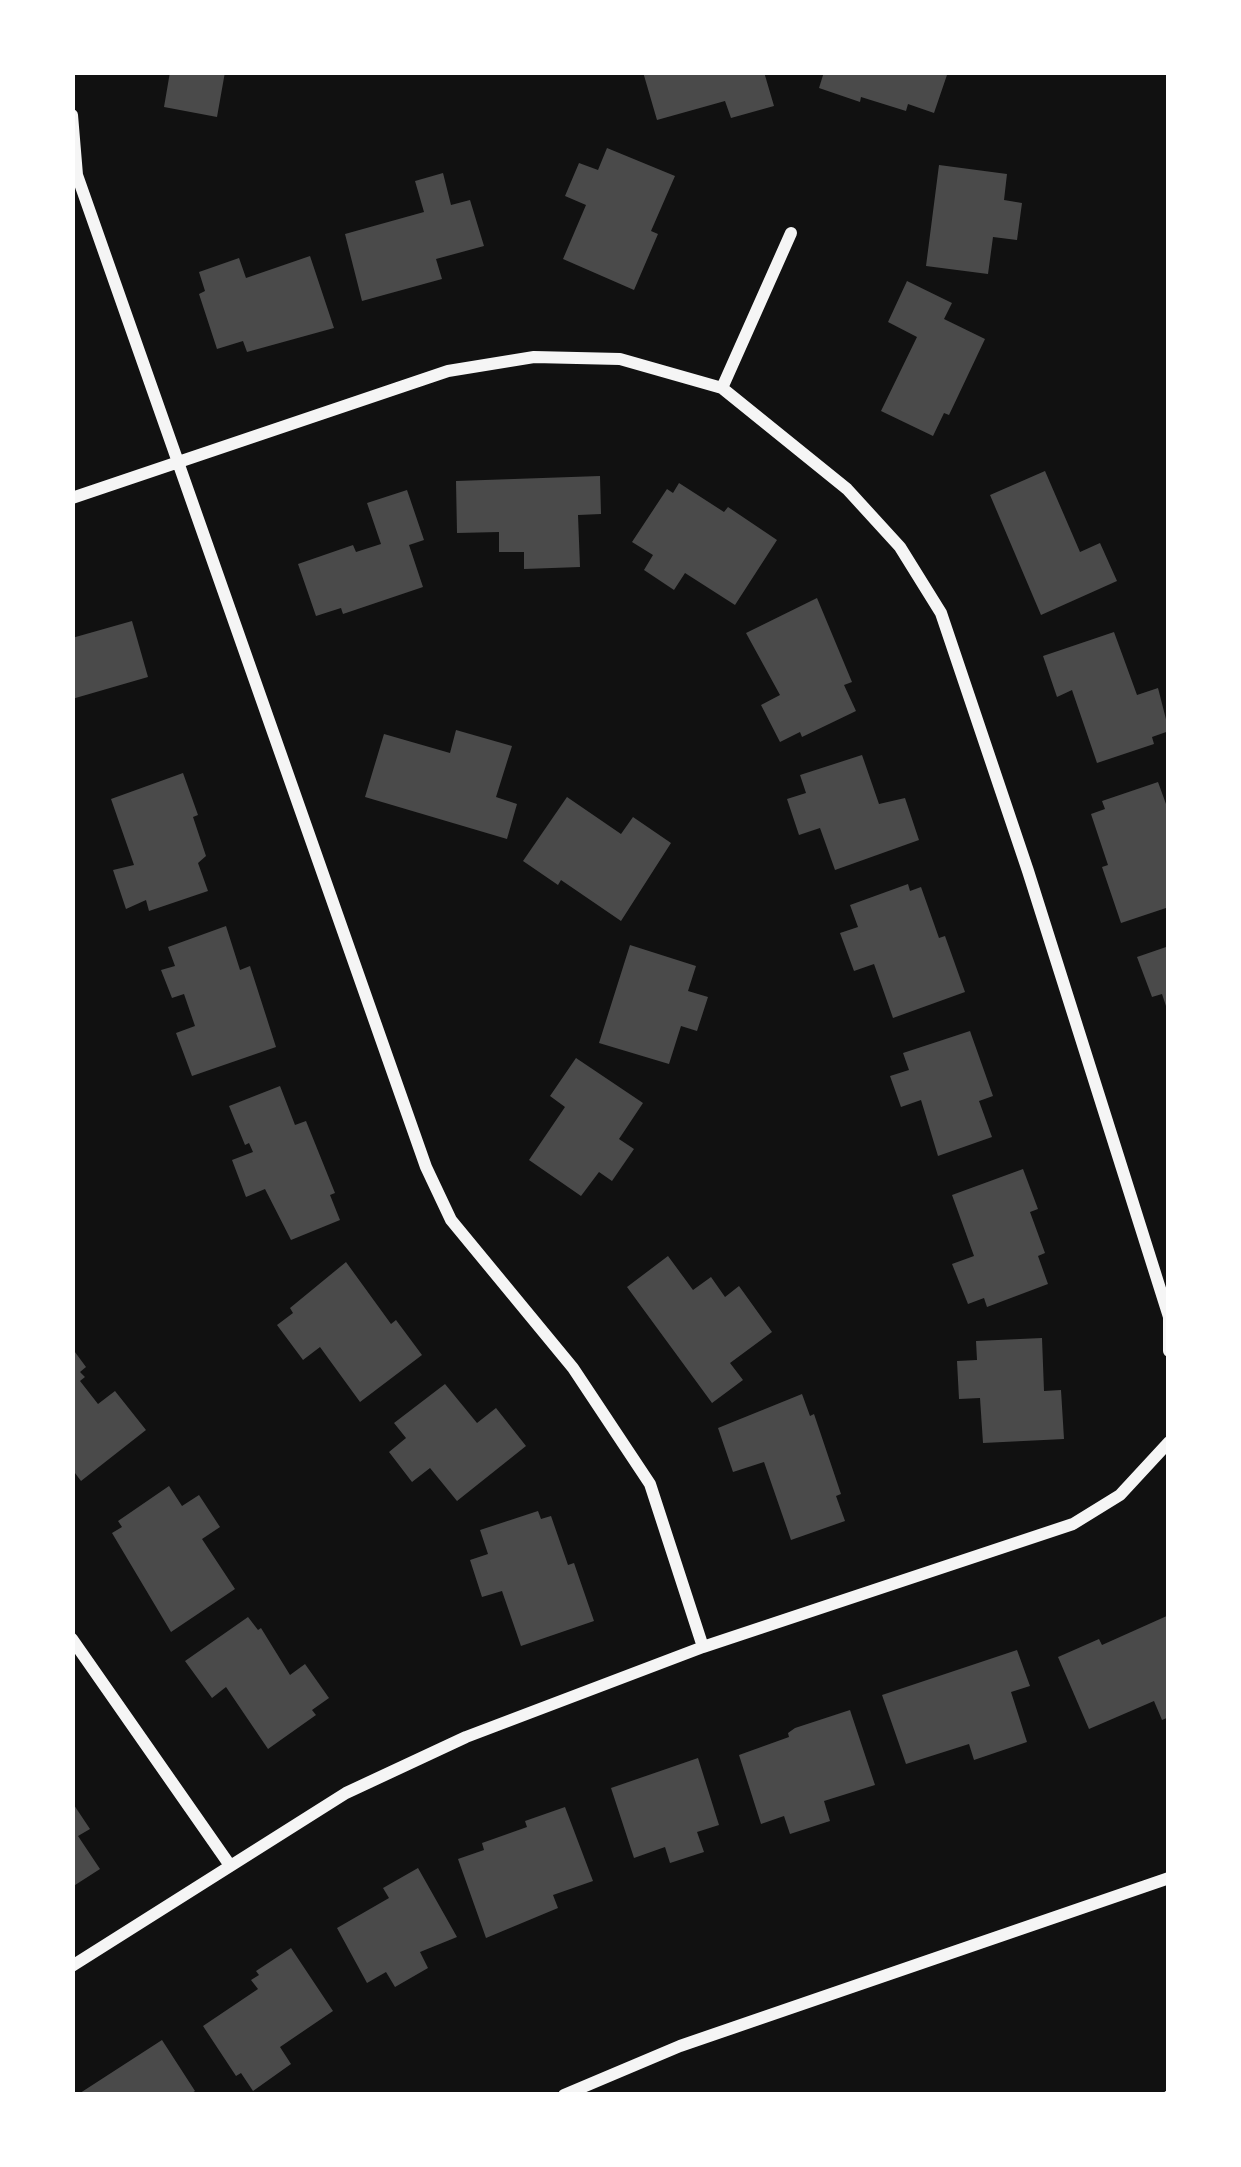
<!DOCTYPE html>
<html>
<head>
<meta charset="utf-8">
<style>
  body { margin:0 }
  #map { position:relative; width:1241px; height:2167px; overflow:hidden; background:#111; font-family:"Source Serif 4",serif }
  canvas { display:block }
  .frame { position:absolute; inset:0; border:75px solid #fff; pointer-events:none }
</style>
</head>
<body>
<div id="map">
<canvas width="1241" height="2167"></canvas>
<div class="frame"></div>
</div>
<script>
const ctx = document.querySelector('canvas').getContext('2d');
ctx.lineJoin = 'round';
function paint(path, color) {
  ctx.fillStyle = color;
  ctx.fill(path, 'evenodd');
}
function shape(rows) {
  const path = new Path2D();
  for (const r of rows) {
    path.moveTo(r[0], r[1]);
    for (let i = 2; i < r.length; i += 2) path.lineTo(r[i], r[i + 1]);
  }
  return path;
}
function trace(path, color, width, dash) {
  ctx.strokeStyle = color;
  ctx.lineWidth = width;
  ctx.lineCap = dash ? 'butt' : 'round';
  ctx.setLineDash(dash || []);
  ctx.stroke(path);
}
paint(shape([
  [170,72,225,72,217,117,164,107],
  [643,72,764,72,774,106,731,118,725,101,657,120],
  [824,72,948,72,934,113,908,104,906,111,861,97,860,102,819,88],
  [607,148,675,176,651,231,658,234,634,290,563,259,586,205,565,196,579,163,598,170],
  [939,165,1007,174,1004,200,1022,203,1017,240,993,237,988,274,926,266],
  [443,173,451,205,470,200,484,246,436,259,442,279,362,301,345,234,424,212,415,181],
  [310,256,334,328,247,352,243,341,217,349,199,294,205,291,199,272,239,258,246,278],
  [907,281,952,303,944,319,985,339,949,415,944,413,933,436,881,411,917,337,888,322],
  [1045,471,1080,552,1100,543,1117,581,1041,615,990,495],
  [600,476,601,514,578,515,580,567,524,569,524,552,499,552,499,532,457,533,456,481],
  [679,483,724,512,728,507,777,540,735,605,685,573,674,590,644,570,653,555,632,542,667,489,673,493],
  [407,490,424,540,409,545,423,587,343,614,341,608,316,616,298,564,353,545,356,552,381,544,367,503],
  [817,598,852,682,844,685,856,711,802,737,800,732,780,742,761,705,780,695,746,633],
  [132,621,148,677,72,699,72,638],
  [1114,632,1137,695,1158,688,1169,731,1152,737,1154,744,1097,763,1072,690,1057,697,1043,656],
  [456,730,512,746,496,797,517,804,507,839,365,797,384,734,450,753],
  [862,755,879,804,905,798,919,840,835,870,820,828,799,835,787,799,806,793,800,775],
  [183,773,198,815,193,817,206,856,198,863,208,891,149,911,146,900,126,909,113,870,134,865,111,799],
  [1158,782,1166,804,1169,803,1169,907,1121,923,1102,867,1108,865,1091,814,1105,809,1102,801],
  [567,797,621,834,633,817,671,843,621,921,561,880,558,885,523,861],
  [908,884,910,891,921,887,939,938,945,936,965,992,893,1018,874,964,854,971,840,933,858,927,850,905],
  [226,926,240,970,250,966,276,1047,192,1076,176,1033,195,1026,184,994,172,998,161,970,175,966,168,947],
  [630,945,696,966,688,991,708,997,697,1031,681,1026,669,1064,599,1043],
  [1169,946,1169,1012,1168,1012,1162,994,1152,997,1137,957],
  [970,1031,993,1096,979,1101,992,1137,938,1156,921,1100,901,1107,890,1076,909,1070,903,1053],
  [576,1058,643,1103,619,1139,634,1149,612,1181,599,1172,581,1196,529,1160,565,1107,550,1096],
  [280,1086,295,1125,306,1121,335,1193,330,1195,340,1220,291,1240,265,1189,246,1197,232,1160,253,1152,249,1143,245,1145,229,1106],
  [1023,1169,1038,1209,1030,1212,1045,1253,1038,1256,1048,1284,987,1307,984,1298,968,1304,952,1264,974,1256,952,1195],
  [668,1256,693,1290,711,1277,725,1297,739,1286,772,1332,730,1363,743,1380,712,1403,627,1287],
  [346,1262,391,1324,396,1320,422,1355,360,1402,320,1347,303,1360,277,1325,293,1313,290,1308],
  [1042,1338,1044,1391,1061,1390,1064,1439,983,1443,980,1398,959,1399,957,1361,977,1360,976,1341],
  [72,1348,86,1367,80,1372,85,1377,80,1381,98,1404,115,1391,146,1430,81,1481,72,1469],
  [445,1384,477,1423,496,1408,526,1446,457,1501,430,1468,412,1482,389,1452,406,1438,394,1423],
  [802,1394,810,1416,814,1414,841,1494,836,1496,845,1521,791,1540,764,1462,733,1472,718,1428],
  [169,1486,182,1506,199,1495,220,1527,202,1539,235,1589,171,1632,112,1533,122,1527,118,1521],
  [538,1511,541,1519,551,1516,568,1565,574,1563,594,1621,521,1646,502,1591,482,1597,470,1560,488,1554,480,1530],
  [1169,1615,1169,1717,1162,1720,1154,1701,1089,1729,1058,1657,1099,1639,1102,1645],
  [248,1617,258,1630,261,1628,290,1675,305,1664,329,1698,312,1710,316,1715,268,1749,226,1687,212,1698,185,1661],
  [1017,1650,1030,1686,1011,1692,1027,1742,974,1760,969,1744,906,1764,882,1695],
  [850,1710,875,1785,824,1801,830,1821,790,1834,784,1816,761,1824,739,1755,789,1737,788,1733,795,1728],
  [698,1758,719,1825,697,1832,704,1852,670,1863,665,1847,634,1858,611,1788],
  [72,1802,90,1829,78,1836,100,1869,72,1887],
  [565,1807,593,1881,553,1895,558,1908,486,1938,458,1859,484,1850,482,1843,527,1827,525,1821],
  [418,1868,457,1937,420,1952,428,1968,395,1987,386,1972,367,1983,337,1928,389,1898,383,1888],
  [291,1948,333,2011,280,2047,291,2064,253,2091,241,2073,236,2076,203,2026,258,1989,251,1980,259,1975,256,1971],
  [162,2040,195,2091,189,2095,77,2095]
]), '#4a4a4a');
trace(shape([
  [1168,2095,1169,2095]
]), '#f5f5f5', 9);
trace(shape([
  [72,115,77,175,426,1167,451,1220,573,1368,650,1484,703,1647],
  [722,388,791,233],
  [72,498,448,371,534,357,620,359,722,388,847,489,900,547,941,613,1028,871,1169,1317,1169,1351],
  [72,1639,229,1864],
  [72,1966,346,1793,466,1737,703,1647,1073,1524,1120,1495,1169,1442],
  [564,2095,680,2046,1169,1878]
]), '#f5f5f5', 12);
</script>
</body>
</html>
